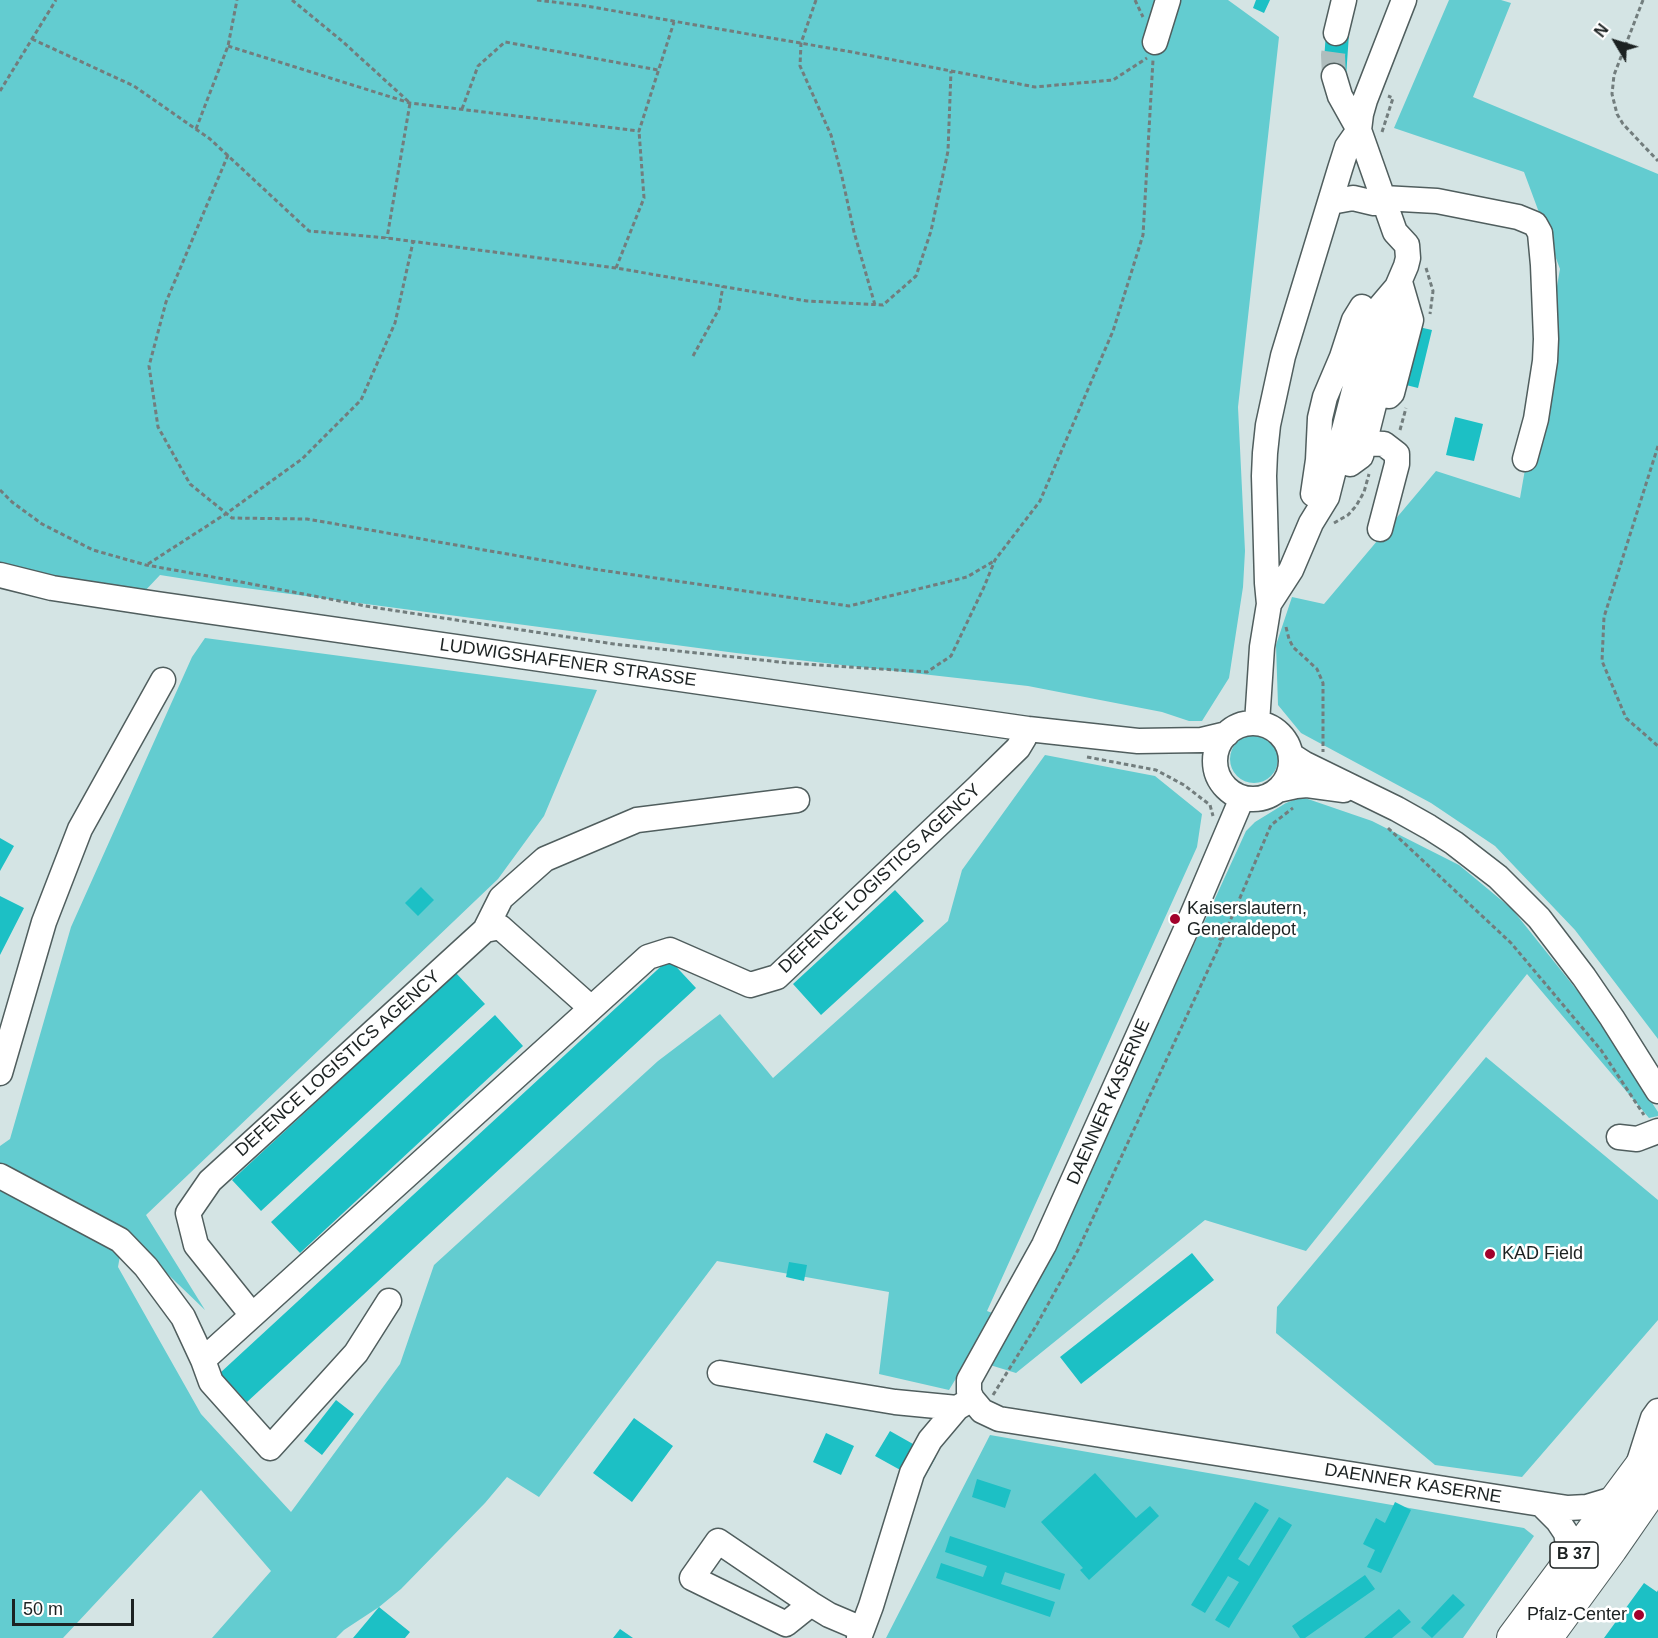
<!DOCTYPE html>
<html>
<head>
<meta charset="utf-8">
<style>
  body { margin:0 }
  #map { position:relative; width:1658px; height:1638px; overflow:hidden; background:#d4e4e4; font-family:Arial,sans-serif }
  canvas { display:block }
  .north { position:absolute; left:1586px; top:12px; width:60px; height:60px; -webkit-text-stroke:4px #fff; paint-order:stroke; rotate:308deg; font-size:16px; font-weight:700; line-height:24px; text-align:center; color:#1c2222 }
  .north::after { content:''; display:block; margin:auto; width:21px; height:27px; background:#1c2222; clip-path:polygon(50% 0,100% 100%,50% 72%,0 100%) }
  .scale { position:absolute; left:12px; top:1599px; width:122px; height:27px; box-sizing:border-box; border:3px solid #1c2222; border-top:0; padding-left:8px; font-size:18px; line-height:21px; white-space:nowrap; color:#1c2222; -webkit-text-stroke:4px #fff; paint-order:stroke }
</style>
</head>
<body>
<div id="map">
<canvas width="1658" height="1638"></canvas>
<div class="north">N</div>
<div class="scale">50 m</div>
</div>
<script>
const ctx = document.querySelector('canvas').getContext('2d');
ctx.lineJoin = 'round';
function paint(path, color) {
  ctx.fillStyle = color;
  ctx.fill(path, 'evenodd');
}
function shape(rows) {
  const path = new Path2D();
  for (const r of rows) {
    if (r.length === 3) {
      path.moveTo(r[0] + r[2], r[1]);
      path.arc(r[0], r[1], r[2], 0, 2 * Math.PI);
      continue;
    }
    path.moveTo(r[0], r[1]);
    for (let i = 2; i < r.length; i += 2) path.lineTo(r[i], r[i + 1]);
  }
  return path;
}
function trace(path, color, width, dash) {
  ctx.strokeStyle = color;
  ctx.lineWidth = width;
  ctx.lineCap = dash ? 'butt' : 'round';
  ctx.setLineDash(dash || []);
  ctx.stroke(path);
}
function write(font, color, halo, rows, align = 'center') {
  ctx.font = font + ' Arial,sans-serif';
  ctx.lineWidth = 5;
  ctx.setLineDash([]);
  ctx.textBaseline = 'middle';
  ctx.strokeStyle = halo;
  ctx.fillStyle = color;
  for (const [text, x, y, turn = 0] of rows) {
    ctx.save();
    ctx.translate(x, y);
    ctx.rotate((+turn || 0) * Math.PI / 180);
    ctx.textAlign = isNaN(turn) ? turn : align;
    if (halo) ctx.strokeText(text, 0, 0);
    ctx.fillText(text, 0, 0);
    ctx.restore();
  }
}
paint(shape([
  [0,0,1228,0,1279,37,1238,407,1245,551,1243,587,1229,678,1202,721,1189,721,1162,712,1028,686,736,653,230,586,160,575,143,593,20,570,0,563],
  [1449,0,1501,0,1511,3,1473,97,1658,174,1658,1039,1575,930,1495,846,1431,803,1301,733,1278,705,1276,645,1292,597,1324,604,1436,471,1520,498,1560,269,1524,172,1394,128],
  [205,638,597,690,544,816,498,879,146,1215,205,1310,124,1232,118,1267,201,1414,291,1512,400,1364,434,1265,658,1061,720,1014,773,1078,948,921,962,870,1045,755,1155,776,1202,814,1197,847,987,1311,995,1314,949,1390,879,1374,889,1292,717,1261,539,1497,507,1477,485,1503,401,1589,379,1607,344,1630,336,1638,212,1638,271,1571,201,1490,63,1638,0,1638,0,1146,10,1139,71,927,192,657],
  [1254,759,24],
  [1302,797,1372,821,1459,865,1512,909,1584,999,1658,1112,1658,1116,1649,1118,1527,974,1306,1251,1205,1220,1016,1373,990,1365,1053,1252,1246,831,1255,822,1286,803],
  [1486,1057,1658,1200,1658,1320,1522,1477,1435,1465,1276,1333,1277,1307],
  [990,1435,1524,1528,1534,1536,1463,1638,886,1638]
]), '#63ccd0');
paint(shape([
  [1256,0,1270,0,1264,13,1253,8],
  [1326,32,1349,34,1346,77,1323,75],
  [1401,323,1432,330,1418,388,1386,380],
  [1455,417,1483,424,1474,461,1446,455],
  [0,838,14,846,0,871],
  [421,887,434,900,418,916,405,903],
  [895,890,924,921,821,1015,793,984],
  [0,896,24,908,0,955],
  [669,959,696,988,247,1402,220,1373],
  [456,973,485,1004,261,1211,232,1180],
  [495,1015,523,1046,300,1253,271,1222],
  [1192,1253,1214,1280,1081,1384,1060,1357],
  [789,1262,807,1265,804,1281,786,1277],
  [336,1400,354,1414,322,1455,304,1441],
  [634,1418,673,1446,632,1502,593,1473],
  [890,1431,936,1457,922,1482,875,1456],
  [826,1433,854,1446,841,1475,813,1462],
  [1095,1473,1136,1518,1150,1506,1159,1516,1089,1580,1080,1570,1083,1568,1041,1522],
  [977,1479,1011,1490,1005,1508,972,1497],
  [1255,1502,1269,1510,1238,1559,1249,1566,1279,1517,1292,1525,1229,1628,1215,1620,1239,1582,1228,1576,1205,1613,1191,1605],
  [1395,1502,1411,1510,1381,1573,1367,1567,1375,1550,1363,1544,1376,1518,1385,1523],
  [950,1536,1065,1574,1060,1590,1005,1572,1001,1584,1055,1602,1050,1617,936,1578,941,1563,983,1577,987,1566,945,1552],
  [1365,1575,1375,1589,1305,1638,1300,1638,1292,1626],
  [1644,1583,1657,1592,1658,1590,1658,1638,1604,1638],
  [1453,1594,1465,1605,1432,1638,1421,1628],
  [379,1607,410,1632,405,1638,353,1638],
  [1399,1609,1411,1622,1392,1638,1364,1638],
  [620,1629,633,1638,613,1638]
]), '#1cc0c5');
trace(shape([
  [1334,76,1333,55,1336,33]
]), '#afbdbd', 24, [24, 12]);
const minor = shape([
  [1336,33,1344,0],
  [1155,42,1168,0],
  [1331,202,1353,198,1374,203,1383,198,1437,201,1518,217,1535,224,1540,233,1543,265,1546,339,1545,361,1536,419,1525,459],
  [1372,384,1397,293],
  [1389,396,1392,393,1411,320,1400,282],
  [1364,443,1384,444,1397,454,1397,464,1380,529],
  [1350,464,1361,456,1383,369],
  [1313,494,1318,460,1320,418,1325,397,1342,357,1354,320,1362,307],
  [0,575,52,588,157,604,1028,729,1138,741,1202,740,1227,734],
  [1269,604,1267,583,1264,476,1265,453,1268,425,1283,356,1340,169,1347,147,1359,130,1340,96,1334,76],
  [1253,761,38],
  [1257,723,1262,647,1269,604,1291,570,1311,523,1327,497,1360,367,1368,326,1374,314,1397,287,1406,266,1408,258,1407,245,1395,232,1359,130,1361,114,1365,100,1404,0],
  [1291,755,1305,764,1397,809,1429,827,1454,843,1498,877,1539,918,1584,977,1612,1018,1658,1091],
  [1278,790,1296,786,1307,785,1344,790],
  [1242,798,1188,925,1044,1245,969,1380,969,1392,972,1399,982,1411,999,1419,1012,1421,1541,1504,1568,1508,1587,1507,1617,1498],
  [485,930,501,898,545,859,637,820,797,800],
  [0,1073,44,922,80,829,163,680],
  [1619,1137,1637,1139,1658,1131],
  [0,1176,120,1240,146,1267,183,1317,203,1360],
  [389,1301,356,1353,270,1448,211,1382,203,1360,648,957,670,950,750,985,777,977,977,788,1018,748,1024,738,1028,729],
  [252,1315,196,1245,188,1213,210,1181,485,930,500,927,591,1008],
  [720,1373,895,1402,957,1408],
  [1639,1462,1653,1418,1658,1411],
  [1541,1504,1558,1521,1566,1533,1568,1544,1566,1566],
  [811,1604,786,1624,692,1578,718,1541,811,1604,829,1615,862,1629],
  [859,1638,871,1606,912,1473,930,1440,957,1408,972,1399]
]);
const major = shape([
  [1513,1638,1658,1443],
  [1546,1638,1611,1549,1658,1481]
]);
trace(minor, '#505e5e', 27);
trace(major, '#505e5e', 34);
trace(shape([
  [292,0,342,41,410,103,387,238],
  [537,0,586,6,852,52,1035,87,1113,80,1147,58],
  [816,0,801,43,800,66,831,135,842,177,854,232,875,305],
  [1135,0,1143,17],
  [1643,0,1614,75,1612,94,1617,114,1623,124,1658,161],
  [32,39,134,86,210,139,309,231,387,238,616,268,807,301,883,305,916,276,931,231,948,151,951,71],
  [228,46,410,103,639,131,674,22],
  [0,91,56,0],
  [462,109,478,66,505,42,658,70],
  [196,129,228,46,237,0],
  [1382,132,1393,98,1388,96],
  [228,155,166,302,149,366,158,427,190,484,232,518,307,519,593,569,849,606,967,577,994,561],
  [616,268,644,198,639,131],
  [1426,268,1433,291,1430,314],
  [693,356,719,309,723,286],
  [1400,430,1406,408],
  [1658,446,1604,617,1602,661,1626,718,1658,746],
  [0,490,12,502,42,524,93,550,146,565,241,582,371,607,614,644,789,663,927,672,951,656,984,587,995,560,1040,501,1113,331,1143,235,1153,60],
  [1334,523,1348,515,1356,506,1364,492,1369,474],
  [148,564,227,513,302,459,361,400,395,323,413,242],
  [1286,627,1289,639,1293,647,1317,669,1323,683,1323,752],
  [1087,757,1156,770,1184,785,1210,805,1213,816],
  [1388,828,1511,943,1601,1050,1644,1115],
  [1205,932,1222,940],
  [993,1395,1036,1326,1078,1250,1222,940,1271,825,1293,808]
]), '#727d7d', 3, [4.5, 3]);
trace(minor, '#fff', 24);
trace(major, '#fff', 32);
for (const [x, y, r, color] of [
  [1175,919,6,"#a2012b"],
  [1490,1254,6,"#a2012b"],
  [1639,1615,6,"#a2012b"]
]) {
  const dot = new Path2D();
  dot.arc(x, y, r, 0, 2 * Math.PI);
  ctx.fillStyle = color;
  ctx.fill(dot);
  trace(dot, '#fff', 2);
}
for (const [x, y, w] of [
  [1574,1555,48]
]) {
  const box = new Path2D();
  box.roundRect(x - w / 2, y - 13, w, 26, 4.5);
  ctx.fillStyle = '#fff';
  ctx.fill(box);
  trace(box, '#1c2222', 1.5);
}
write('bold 16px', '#1c2222', null, [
  ["B 37",1574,1555]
]);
write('18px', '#1c2222', '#fff', [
  ["LUDWIGSHAFENER STRASSE",568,663,8],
  ["DEFENCE LOGISTICS AGENCY",880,879,-43],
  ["DEFENCE LOGISTICS AGENCY",338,1064,-42],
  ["DAENNER KASERNE",1109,1102,-66],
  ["DAENNER KASERNE",1413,1484,9]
]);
write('18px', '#1c2222', '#fff', [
  ["Kaiserslautern,",1187,909],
  ["Generaldepot",1187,930],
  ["KAD Field",1502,1254],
  ["Pfalz-Center",1627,1615,"right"]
], 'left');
</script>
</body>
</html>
